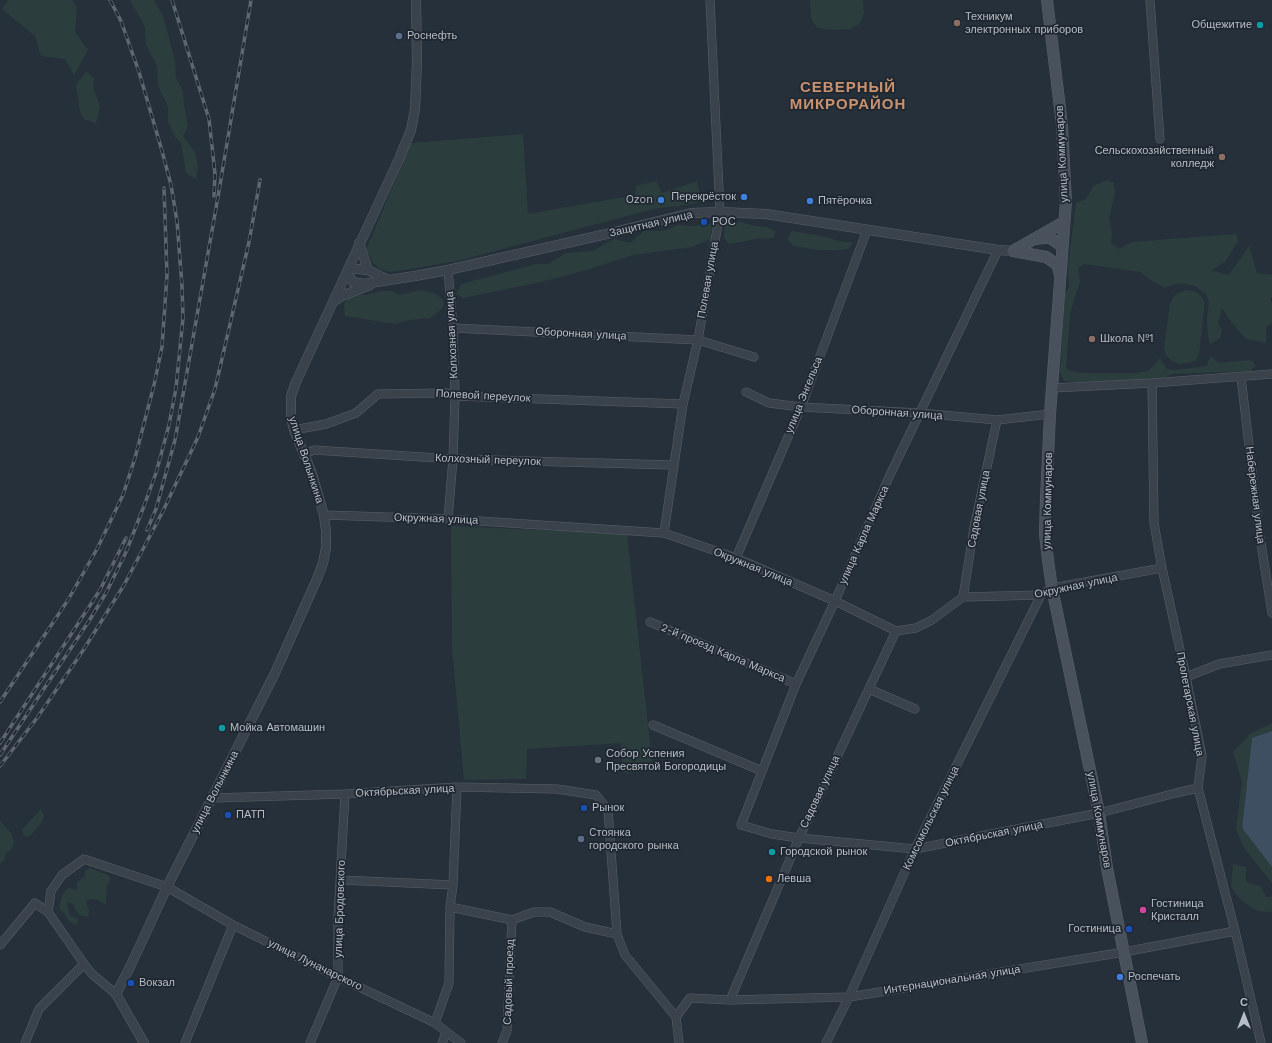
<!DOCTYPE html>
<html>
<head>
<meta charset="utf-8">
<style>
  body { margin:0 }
  #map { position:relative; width:1272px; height:1043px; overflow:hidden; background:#26303a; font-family:"Work Sans",sans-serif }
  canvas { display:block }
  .north { position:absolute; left:1224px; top:995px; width:40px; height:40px; -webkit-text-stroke:3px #1f2730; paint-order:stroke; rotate:0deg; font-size:11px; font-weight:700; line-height:16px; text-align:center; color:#b6bdc6 }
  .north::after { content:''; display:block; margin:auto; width:14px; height:18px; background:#b6bdc6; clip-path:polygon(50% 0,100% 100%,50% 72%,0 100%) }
</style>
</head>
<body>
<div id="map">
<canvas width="1272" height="1043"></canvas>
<div class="north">С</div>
</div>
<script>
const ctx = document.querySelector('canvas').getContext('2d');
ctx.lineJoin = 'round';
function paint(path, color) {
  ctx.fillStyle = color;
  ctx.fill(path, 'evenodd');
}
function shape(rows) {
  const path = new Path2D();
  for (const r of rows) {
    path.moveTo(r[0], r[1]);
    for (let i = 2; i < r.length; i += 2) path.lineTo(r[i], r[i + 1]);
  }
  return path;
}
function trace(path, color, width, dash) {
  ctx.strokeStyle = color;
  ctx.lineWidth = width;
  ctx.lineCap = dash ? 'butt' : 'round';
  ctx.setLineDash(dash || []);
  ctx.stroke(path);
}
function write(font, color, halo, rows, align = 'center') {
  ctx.font = font + ' "Work Sans",sans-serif';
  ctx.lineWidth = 3.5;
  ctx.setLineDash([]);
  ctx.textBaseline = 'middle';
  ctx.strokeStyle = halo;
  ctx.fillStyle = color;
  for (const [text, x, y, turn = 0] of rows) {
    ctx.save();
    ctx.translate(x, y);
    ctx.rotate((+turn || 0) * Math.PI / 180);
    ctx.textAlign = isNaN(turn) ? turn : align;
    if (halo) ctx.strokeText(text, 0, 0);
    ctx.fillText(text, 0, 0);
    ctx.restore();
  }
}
paint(shape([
  [8,0,72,0,77,7,75,32,88,50,74,75,65,59,41,56,35,36,2,9],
  [130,0,154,0,163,16,175,61,176,78,183,91,184,105,188,126,183,136,195,152,198,166,196,179,186,173,181,143,175,137,168,122,168,107,158,85,157,66,146,45,145,27],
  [810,0,863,0,864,14,860,23,851,29,832,30,817,28,811,18],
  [86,71,94,78,93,86,100,107,96,123,84,119,80,112,76,85],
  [523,134,528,214,635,195,636,186,656,181,662,193,697,181,701,201,692,204,653,209,457,261,391,272,379,269,373,263,366,250,411,143],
  [1107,180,1114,183,1115,193,1109,218,1112,233,1111,243,1119,249,1132,242,1236,234,1238,241,1225,262,1212,270,1228,275,1236,265,1249,246,1257,273,1272,275,1272,297,1270,299,1272,304,1272,323,1266,327,1266,343,1246,339,1232,323,1222,308,1218,323,1222,330,1220,338,1210,344,1208,336,1207,319,1209,302,1206,294,1195,286,1178,283,1165,288,1152,281,1140,272,1084,264,1078,268,1080,282,1075,296,1070,315,1066,368,1071,371,1083,373,1135,373,1149,371,1160,358,1167,369,1176,370,1206,366,1211,356,1219,363,1251,360,1256,366,1250,371,1172,374,1165,377,1151,379,1080,382,1064,381,1060,373,1065,294,1069,288,1068,266,1076,203,1086,199,1093,186],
  [725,222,742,222,754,226,766,227,775,231,774,238,755,239,742,242,728,244,724,237],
  [713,223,710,239,692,247,633,255,593,268,541,282,463,298,456,294,461,284,536,264,548,264,566,253,593,251,614,239,630,243,644,231,664,231,678,225,694,226],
  [792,231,822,236,839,241,853,243,848,249,835,250,818,250,794,246,787,239],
  [422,290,437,294,444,302,443,308,430,318,409,320,395,324,345,316,344,304,348,298,362,294,367,295,382,291,392,291,400,295],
  [1186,290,1196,292,1201,296,1204,301,1204,309,1199,354,1196,360,1189,363,1180,364,1171,360,1166,355,1164,349,1170,304,1172,299,1176,294],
  [451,526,627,534,653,771,623,773,621,743,527,749,526,779,464,780,452,648],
  [1272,723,1272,731,1252,738,1242,828,1272,867,1272,883,1244,848,1236,830,1242,782,1233,752,1250,734],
  [41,809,44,816,42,822,31,835,26,837,23,834,22,830],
  [0,821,11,833,14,842,11,850,6,853,3,862,0,863],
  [1233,864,1246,867,1246,882,1261,886,1266,897,1272,897,1272,912,1257,911,1241,900,1231,887],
  [90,868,108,875,111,879,107,885,106,905,98,900,91,899,86,901,89,911,88,917,81,916,76,911,74,905,68,902,67,905,70,915,79,920,76,925,70,922,59,907,61,899,65,890,69,888,77,890,77,883,81,879,85,877,85,871]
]), '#2b3e3d');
paint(shape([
  [1272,731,1272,867,1242,828,1252,738]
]), '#3e4f61');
const minor = shape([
  [1150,0,1160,139],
  [998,250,889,477,835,601,796,684,741,825,772,834,799,838,915,849,1099,813,1176,793,1198,788],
  [448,270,453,328,455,396,453,459,448,519],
  [453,328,698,340,754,357],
  [1241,377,1259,531,1272,613],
  [1152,383,1154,523,1162,568,1186,677,1202,756,1198,788,1235,931,1261,1043],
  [1052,388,1152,383,1272,374],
  [746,392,769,403,801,407,920,413,997,420,1050,414],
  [294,430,326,424,356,413,378,394,447,393,455,396,683,404],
  [304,454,314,450,453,459,673,465],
  [324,515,448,519,664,533,736,558,835,601,896,631,916,628,932,620,963,597,1041,595,1052,588,1162,568],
  [664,533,683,404,698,340,720,212,710,0],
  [736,558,801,407,867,230],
  [963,597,974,528,997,420],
  [650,622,796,684],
  [1186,677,1219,664,1272,655],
  [869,689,915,709],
  [653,725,762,771],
  [213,798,345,794,457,787,557,789,596,795,608,810,617,934,625,955,676,1017,679,1043],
  [341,880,453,885],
  [450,907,512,920,534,912,550,912,585,927,617,934],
  [48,912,51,891,62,875,84,859,167,887,233,925,338,977,435,1023,461,1043],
  [0,945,35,903,48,912,84,964,92,974,116,994],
  [730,1000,799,838,896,631],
  [676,1017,690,998,730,1000,849,997,1124,952,1235,931],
  [435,1023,449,983,450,907,453,885,457,787],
  [25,1043,39,1009,84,964],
  [185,1043,233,925],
  [310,1043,338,977,338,918,345,794],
  [442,1043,446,1033],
  [502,1043,507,1031,512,920],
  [826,1043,849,997,915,849,1041,595]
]);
const tertiary = shape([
  [359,243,368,270,388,280],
  [349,268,357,269,368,270],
  [347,273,353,282,363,284,415,276,448,270,615,232,691,213,720,212,766,214,998,250,1013,251],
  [334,301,344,295,370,285],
  [144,1043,116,994,131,965,167,887,275,673,317,579,323,563,326,548,326,531,324,515,311,471,294,430,291,417,291,396,296,382,399,159,411,130,415,109,417,62,416,0]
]);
const secondary = shape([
  [1047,0,1062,125,1066,202,1050,414,1046,498,1045,534,1048,560,1052,588,1099,813,1107,868,1142,1043],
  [1035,239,1044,238,1050,238,1062,246],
  [1013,251,1064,222],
  [1013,251,1046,257,1055,263,1058,267,1060,275]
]);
trace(minor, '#586069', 9);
trace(tertiary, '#586069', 10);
trace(secondary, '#586069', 12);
trace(minor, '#3a424b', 8);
trace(tertiary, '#3a424b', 9);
trace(secondary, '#49515d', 11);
const rail = shape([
  [172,0,209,119,215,174,214,196],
  [147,530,156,509,175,440,219,191,251,0],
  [0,702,68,600,97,549,123,495,135,458,154,385,162,347,167,275,164,188],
  [0,743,100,590,126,538],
  [0,755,89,621,106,593,126,552,144,506,156,473,169,425,176,388,183,318,182,286,177,221,171,185,162,151,139,72,121,21,110,0],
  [0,766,37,718,84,649,124,585,162,513,198,437,215,389,249,242,260,180]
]);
trace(rail, '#5d6671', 3.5);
trace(rail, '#1f2730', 2, [6]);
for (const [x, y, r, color] of [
  [957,23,4,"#8d6e63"],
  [1260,25,4,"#0f9aa8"],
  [399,36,4,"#5c6f8a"],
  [1222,157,4,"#8d6e63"],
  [744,197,4,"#3f7fe0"],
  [661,200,4,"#3f7fe0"],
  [810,201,4,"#3f7fe0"],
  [704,222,4,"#1a4fb4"],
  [1092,339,4,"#8d6e63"],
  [222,728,4,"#0f9aa8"],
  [598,760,4,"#6b7280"],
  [584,808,4,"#1a4fb4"],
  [228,815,4,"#1a4fb4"],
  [581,839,4,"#5c6f8a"],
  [772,852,4,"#0f9aa8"],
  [769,879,4,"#e8710a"],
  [1143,910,4,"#d1479c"],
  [1129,929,4,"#1a4fb4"],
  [1120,977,4,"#3f7fe0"],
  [131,983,4,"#1a4fb4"]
]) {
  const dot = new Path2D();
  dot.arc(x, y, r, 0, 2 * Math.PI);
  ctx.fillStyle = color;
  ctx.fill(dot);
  trace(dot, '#1f2730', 1.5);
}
write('11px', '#b6bdc6', '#1f2730', [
  ["Техникум",965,17],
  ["электронных приборов",965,30],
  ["Общежитие",1252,25,"right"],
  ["Роснефть",407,36],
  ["Сельскохозяйственный",1214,151,"right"],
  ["колледж",1214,164,"right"],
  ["Перекрёсток",736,197,"right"],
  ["Ozon",653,200,"right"],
  ["Пятёрочка",818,201],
  ["РОС",712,222],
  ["Школа №1",1100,339],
  ["Мойка Автомашин",230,728],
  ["Собор Успения",606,754],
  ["Пресвятой Богородицы",606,767],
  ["Рынок",592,808],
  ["ПАТП",236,815],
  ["Cтоянка",589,833],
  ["городского рынка",589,846],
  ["Городской рынок",780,852],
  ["Левша",777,879],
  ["Гостиница",1151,904],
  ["Кристалл",1151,917],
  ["Гостиница",1121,929,"right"],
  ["Роспечать",1128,977],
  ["Вокзал",139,983]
], 'left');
write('11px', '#b6bdc6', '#1f2730', [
  ["улица Коммунаров",1062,154,-93],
  ["Защитная улица",651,224,-13],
  ["Полевая улица",708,280,-80],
  ["Оборонная улица",581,334,3],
  ["Колхозная улица",452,335,-93],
  ["улица Энгельса",804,395,-68],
  ["Полевой переулок",483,396,3],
  ["Оборонная улица",897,413,4],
  ["улица Волынкина",306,460,72],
  ["Колхозный переулок",488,460,2],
  ["Набережная улица",1255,495,83],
  ["улица Коммунаров",1048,501,-89],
  ["Садовая улица",979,509,-79],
  ["Окружная улица",436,519,2],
  ["улица Карла Маркса",864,535,-66],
  ["Окружная улица",753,567,22],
  ["Окружная улица",1076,586,-12],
  ["2-й проезд Карла Маркса",723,653,23],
  ["Пролетарская улица",1190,704,79],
  ["Октябрьская улица",405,791,-3],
  ["улица Волынкина",215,792,-63],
  ["Садовая улица",820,792,-65],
  ["Комсомольская улица",931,818,-64],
  ["улица Коммунаров",1099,820,80],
  ["Октябрьская улица",994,834,-11],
  ["улица Бродовского",340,909,-88],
  ["улица Луначарского",315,965,26],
  ["Интернациональная улица",952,980,-9],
  ["Садовый проезд",509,982,-88]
]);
ctx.letterSpacing = '1px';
write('bold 15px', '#c8916f', '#1f2730', [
  ["СЕВЕРНЫЙ",848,88],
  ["МИКРОРАЙОН",848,105]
]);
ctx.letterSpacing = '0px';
</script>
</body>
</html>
